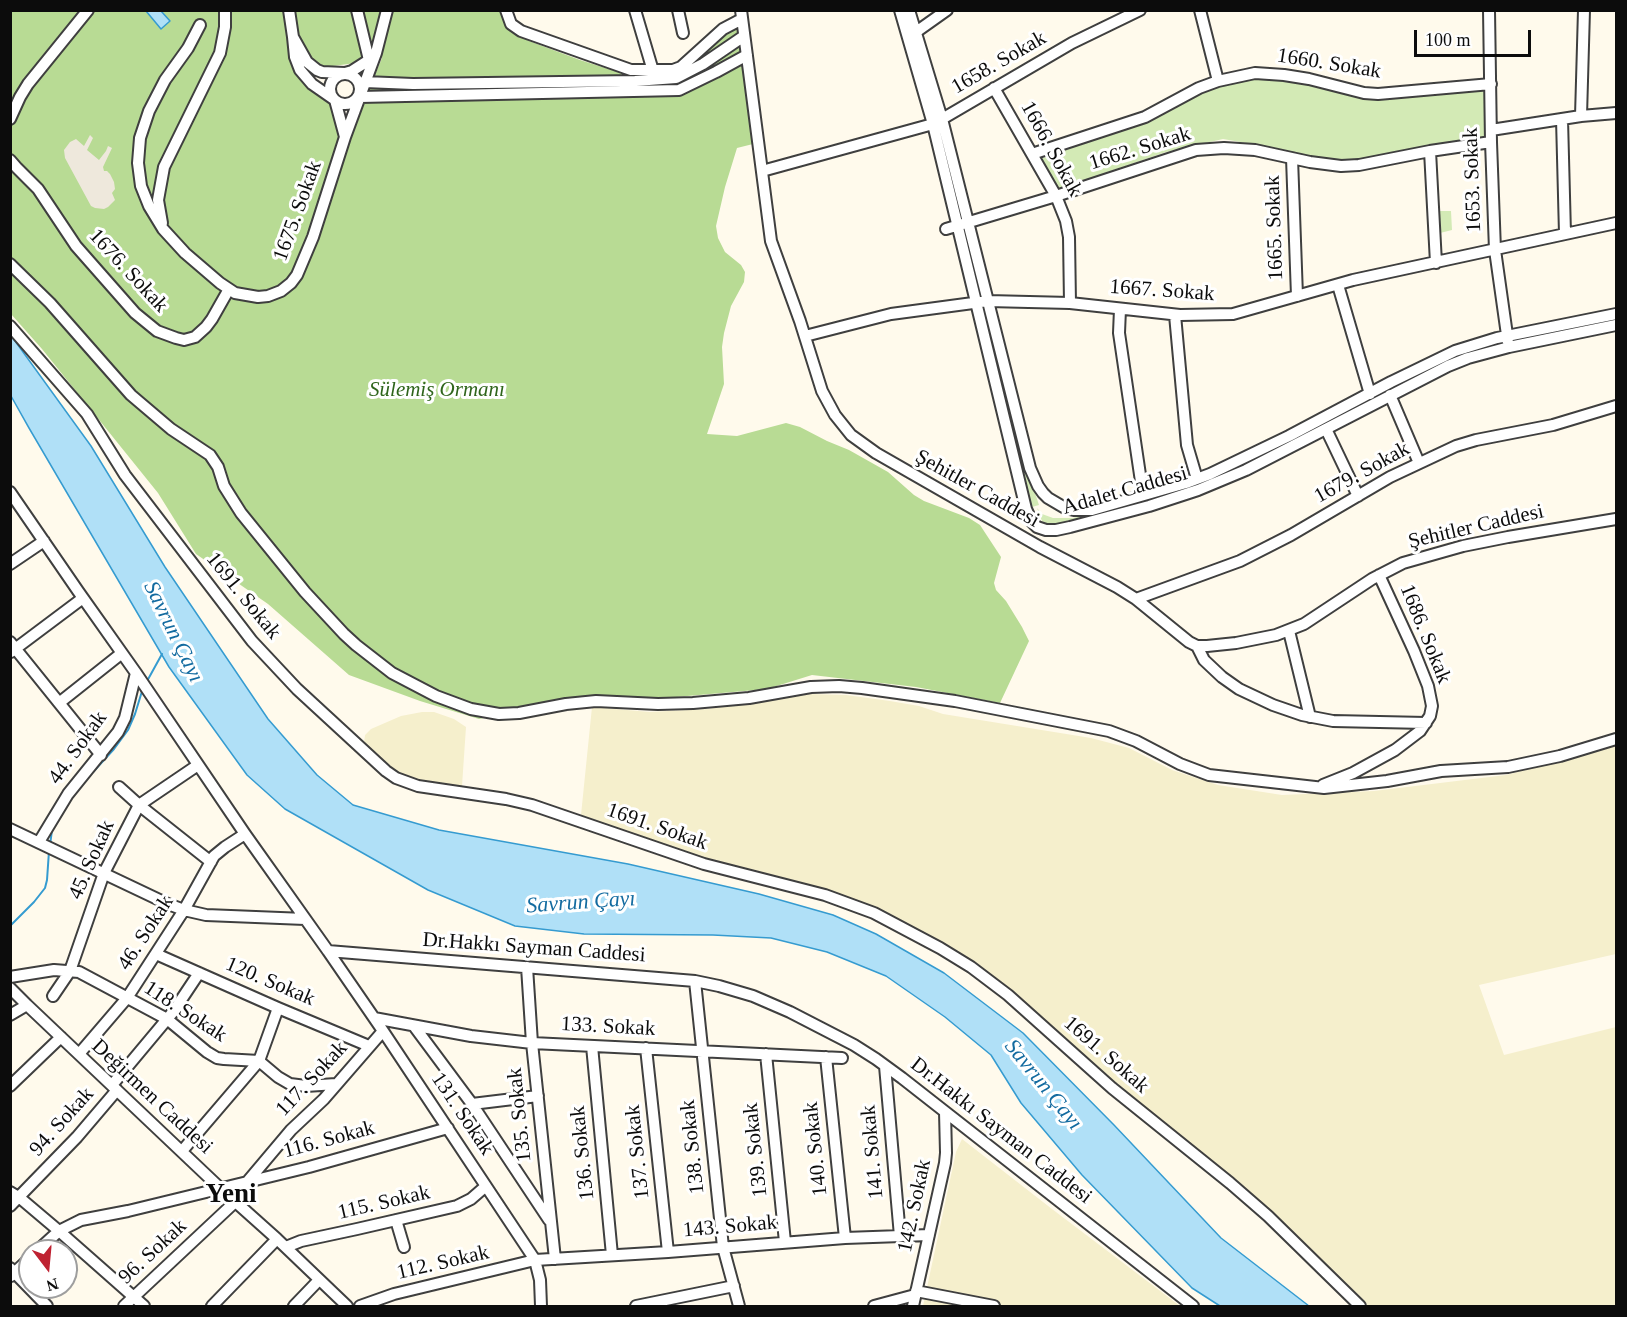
<!DOCTYPE html>
<html>
<head>
<meta charset="utf-8">
<style>
  body { margin:0 }
  #map { position:relative; width:1627px; height:1317px; overflow:hidden; background:#fffaec; font-family:"Times New Roman",serif }
  canvas { display:block }
  .frame { position:absolute; inset:0; border:12px solid #0c0c0c; pointer-events:none }
  .north { position:absolute; left:18px; top:1239px; width:60px; height:60px; box-sizing:border-box; background:#fff; border:2px solid #9e9e9e; border-radius:50%; rotate:164deg; font-size:16px; font-weight:700; line-height:24px; text-align:center; color:#0c0c0c }
  .north::after { content:''; display:block; margin:auto; width:21px; height:27px; background:#bf2232; clip-path:polygon(50% 0,100% 100%,50% 72%,0 100%) }
  .scale { position:absolute; left:1414px; top:30px; width:117px; height:27px; box-sizing:border-box; border:3px solid #0c0c0c; border-top:0; padding-left:8px; font-size:18px; line-height:21px; white-space:nowrap; color:#0c0c0c; -webkit-text-stroke:4px #fff; paint-order:stroke }
</style>
</head>
<body>
<div id="map">
<canvas width="1627" height="1317"></canvas>
<div class="frame"></div>
<div class="north">N</div>
<div class="scale">100 m</div>
</div>
<script>
const ctx = document.querySelector('canvas').getContext('2d');
ctx.lineJoin = 'round';
function paint(path, color) {
  ctx.fillStyle = color;
  ctx.fill(path, 'evenodd');
}
function shape(rows) {
  const path = new Path2D();
  for (const r of rows) {
    if (r.length === 3) {
      path.moveTo(r[0] + r[2], r[1]);
      path.arc(r[0], r[1], r[2], 0, 2 * Math.PI);
      continue;
    }
    path.moveTo(r[0], r[1]);
    for (let i = 2; i < r.length; i += 2) path.lineTo(r[i], r[i + 1]);
  }
  return path;
}
function trace(path, color, width, dash) {
  ctx.strokeStyle = color;
  ctx.lineWidth = width;
  ctx.lineCap = dash ? 'butt' : 'round';
  ctx.setLineDash(dash || []);
  ctx.stroke(path);
}
function write(font, color, halo, rows, align = 'center') {
  ctx.font = font + ' "Times New Roman",serif';
  ctx.lineWidth = 6;
  ctx.setLineDash([]);
  ctx.textBaseline = 'middle';
  ctx.strokeStyle = halo;
  ctx.fillStyle = color;
  for (const [text, x, y, turn = 0] of rows) {
    ctx.save();
    ctx.translate(x, y);
    ctx.rotate((+turn || 0) * Math.PI / 180);
    ctx.textAlign = isNaN(turn) ? turn : align;
    if (halo) ctx.strokeText(text, 0, 0);
    ctx.fillText(text, 0, 0);
    ctx.restore();
  }
}
paint(shape([
  [810,694,846,695,890,701,919,706,943,714,1091,738,1129,748,1172,770,1218,785,1282,795,1374,791,1506,775,1616,746,1616,954,1479,985,1504,1055,1616,1027,1616,1306,1365,1306,1180,1138,1057,1031,977,967,901,921,833,892,726,866,581,815,592,707,650,712,706,709],
  [422,712,434,712,454,719,466,727,462,786,441,785,416,781,401,775,386,766,367,749,364,743,365,735,371,729,401,716],
  [962,1139,1052,1209,1180,1306,923,1306,956,1152]
]), '#f5efcc');
paint(shape([
  [1262,78,1299,81,1379,99,1485,90,1487,138,1374,158,1335,161,1296,154,1258,145,1223,139,1166,152,1059,189,1040,159,1143,123,1201,93,1231,82],
  [1439,211,1451,211,1452,230,1440,233],
  [988,322,1018,442,1039,505,1032,507,986,324],
  [1358,405,1359,407,1288,444,1235,469,1184,490,1114,510,1050,525,1042,521,1037,508,1042,514,1053,518,1073,518,1185,488]
]), '#d3eab5');
paint(shape([
  [11,11,503,11,512,30,518,35,529,41,580,60,621,73,642,76,680,71,699,58,731,29,735,29,738,31,753,144,737,148,725,187,716,226,718,238,725,252,741,265,745,272,744,282,731,306,724,333,722,347,724,384,707,434,737,436,786,423,800,427,827,441,849,450,888,472,914,495,924,501,969,518,980,525,1001,557,994,583,996,590,1006,601,1022,627,1029,641,1000,703,916,687,812,675,767,689,676,697,585,697,479,719,420,701,349,675,268,604,196,554,158,493,42,349,11,314],
  [371,48,382,58,352,130,329,100,302,78,311,61,316,65,325,67,356,63]
]), '#b8db94');
paint(shape([
  [90,135,93,138,87,150,99,160,106,151,108,146,112,148,103,167,104,171,107,171,110,174,114,182,115,189,112,193,115,200,108,207,104,209,95,208,91,206,65,158,64,150,70,142,76,139,84,146]
]), '#eee8dc');
const water = shape([
  [146,11,161,11,170,21,161,29,146,11],
  [10,334,91,446,165,567,268,719,317,775,353,805,439,830,628,864,759,894,833,915,876,934,944,973,1023,1033,1114,1125,1221,1238,1309,1306,1220,1306,1192,1288,1082,1175,1021,1103,991,1055,945,1017,886,976,827,952,771,938,713,935,584,934,515,926,428,890,285,809,247,775,169,667,29,428,11,396,10,334]
]);
paint(water, '#b0e0f7');
trace(water, '#359bd0', 1.5);
trace(shape([
  [146,683,162,654],
  [93,772,114,749,128,730,135,714,143,688],
  [50,845,52,830],
  [10,926,34,902,45,888,47,880,49,851]
]), '#359bd0', 2);
const minor = shape([
  [289,10,293,37],
  [357,10,369,60],
  [506,10,511,24,521,31,631,70,673,70,681,67,723,29,742,19],
  [635,10,653,71],
  [678,10,683,33],
  [741,10,771,241,800,321,822,391,835,415,851,435,876,453,1040,547,1117,587,1136,599,1189,642,1197,646,1207,646,1236,643,1276,635,1304,624,1372,579,1403,563,1463,546,1508,537,1616,519],
  [900,10,933,124,1026,509,1032,522,1037,527,1046,530,1056,530,1070,527,1149,506,1198,490,1246,470,1448,366,1468,358,1509,347,1616,325],
  [909,10,942,119,1030,468,1038,486,1043,493,1048,498,1065,508,1074,510,1092,510,1186,483,1210,474,1289,436,1391,382,1455,351,1497,338,1616,314],
  [1200,10,1218,81],
  [1489,10,1491,142,1495,250,1508,342],
  [200,25,188,48,165,80,149,111,140,138,138,163,141,186,149,206,163,229,185,253,220,283,235,293,258,297,268,296,281,291,291,283,297,275,313,237,345,137,376,53,366,62,352,71,345,73,322,72,317,70,307,62,293,37,295,57,300,70,312,84,335,100,345,137],
  [916,32,947,10],
  [376,53,387,10],
  [345,89,15],
  [365,82,413,84,635,81,676,78,703,64,744,36],
  [994,88,1056,196,1066,221,1069,237,1070,303],
  [360,97,679,90,716,72,747,55],
  [1581,116,1584,10],
  [10,119,20,97,28,84,88,10],
  [942,119,1072,43,1140,10],
  [1562,119,1565,234],
  [1491,130,1581,116,1616,113],
  [1430,151,1436,263],
  [1032,154,1145,117,1199,88,1218,81,1255,73,1284,75,1309,79,1364,93,1378,94,1491,84],
  [1292,158,1297,296],
  [10,160,17,168,38,189,76,246,135,313,157,331,176,338,184,340,195,337,206,327,212,319,229,289],
  [762,171,933,124],
  [162,223,158,200,164,167,220,53,225,27,225,10],
  [946,229,1056,196,1196,150,1224,148,1255,150,1310,162,1341,166,1359,165,1430,151,1491,142],
  [10,264,50,303,131,395,171,429,210,455,218,467,224,486,241,513,305,592,344,634,356,645,392,673,436,696,471,709,499,714,519,713,566,704,596,701,658,704,693,703,749,698,811,687,839,686,862,688,955,701,1109,731,1136,741,1180,764,1209,775,1324,788,1387,781,1441,771,1508,767,1560,756,1616,739],
  [1338,285,1370,394],
  [1120,309,1119,333,1143,495],
  [1175,315,1187,445,1197,479],
  [10,326,87,414,125,475,252,641,297,689,386,771,396,778,418,786,506,799,532,805,704,864,825,895,874,913,940,948,971,967,1008,995,1112,1088,1230,1183,1268,1216,1360,1306],
  [805,336,891,314,988,301,1070,303,1180,315,1233,314,1353,280,1616,223],
  [1390,395,1419,463],
  [1326,429,1358,496],
  [10,492,78,591,136,673,245,834,328,951,695,981,719,986,753,996,790,1012,854,1045,876,1059,902,1078,1193,1306],
  [10,564,44,541],
  [1136,599,1240,561,1291,535,1390,477,1456,446,1476,440,1553,425,1616,406],
  [1289,631,1310,717],
  [10,642,101,755],
  [1197,646,1204,660,1222,677,1239,689,1273,705,1302,715,1333,721,1426,723],
  [11,652,83,598],
  [59,703,122,653],
  [1323,785,1353,773,1395,750,1420,731,1430,716,1432,706,1428,686,1414,651,1379,575],
  [119,787,139,805,211,862],
  [10,829,168,904,184,910,206,915,305,919],
  [39,842,68,794,118,732,125,718,136,673],
  [328,951,383,1031,535,1260,540,1280,541,1306],
  [156,954,278,1008,369,1046],
  [527,967,532,1043,555,1259],
  [10,977,54,970,79,972,167,1019,207,1052,217,1058,224,1059,259,1061,278,1077,290,1084,306,1086,336,1084],
  [695,981,723,1247,739,1306],
  [10,988,27,1005,220,1188,277,1239,347,1306],
  [53,996,70,971,104,873,139,805,198,765],
  [10,1015,27,1005],
  [374,1018,471,1036,532,1043,842,1058],
  [414,1026,472,1104,549,1220],
  [592,1046,612,1255],
  [646,1048,668,1252],
  [79,1054,127,998,184,910,214,856,225,847,245,834],
  [766,1054,785,1242],
  [826,1057,845,1238],
  [885,1066,900,1236],
  [112,1085,173,1012,199,973],
  [10,1086,61,1037],
  [472,1104,538,1096],
  [182,1151,259,1061,278,1008],
  [248,1181,291,1130,324,1099,383,1031],
  [10,1192,20,1198,59,1231,144,1306],
  [10,1206,77,1137,117,1090],
  [396,1220,404,1247],
  [286,1247,301,1241,357,1229,457,1206,471,1199,486,1186],
  [37,1251,59,1231,81,1220,128,1211,309,1167,448,1128],
  [10,1268,47,1306],
  [11,1276,30,1258],
  [916,1291,994,1306],
  [124,1306,235,1202],
  [212,1306,277,1239],
  [294,1306,319,1280],
  [360,1306,394,1294,535,1260,668,1252,845,1238,929,1235],
  [636,1306,734,1286],
  [874,1306,915,1295],
  [913,1306,945,1163,946,1153,945,1112]
]);
trace(minor, '#3f3f3f', 14);
trace(minor, '#fff', 10);
write('21px', '#0c0c0c', '#fff', [
  ["1658. Sokak",999,63,-30],
  ["1660. Sokak",1329,64,9],
  ["1666. Sokak",1051,149,61],
  ["1662. Sokak",1140,149,-17],
  ["1653. Sokak",1473,180,-92],
  ["1675. Sokak",298,211,-70],
  ["1665. Sokak",1275,228,-92],
  ["1676. Sokak",128,271,47],
  ["1667. Sokak",1162,291,4],
  ["1679. Sokak",1362,473,-29],
  ["Şehitler Caddesi",977,489,29],
  ["Adalet Caddesi",1125,491,-16],
  ["Şehitler Caddesi",1476,527,-13],
  ["1691. Sokak",243,596,51],
  ["1686. Sokak",1425,634,68],
  ["44. Sokak",78,748,-54],
  ["1691. Sokak",657,827,19],
  ["45. Sokak",92,860,-66],
  ["46. Sokak",146,933,-57],
  ["Dr.Hakkı Sayman Caddesi",534,948,4],
  ["120. Sokak",270,982,23],
  ["118. Sokak",185,1012,33],
  ["133. Sokak",608,1027,3],
  ["1691. Sokak",1106,1055,41],
  ["117. Sokak",312,1079,-47],
  ["Değirmen Caddesi",152,1097,43],
  ["131. Sokak",462,1114,56],
  ["135. Sokak",520,1115,-96],
  ["94. Sokak",62,1122,-48],
  ["Dr.Hakkı Sayman Caddesi",1001,1131,38],
  ["116. Sokak",329,1140,-15],
  ["138. Sokak",693,1147,-96],
  ["140. Sokak",816,1149,-96],
  ["139. Sokak",756,1150,-96],
  ["137. Sokak",638,1152,-96],
  ["141. Sokak",873,1152,-95],
  ["136. Sokak",583,1153,-96],
  ["115. Sokak",384,1203,-13],
  ["142. Sokak",915,1206,-78],
  ["143. Sokak",730,1227,-5],
  ["96. Sokak",153,1252,-43],
  ["112. Sokak",443,1263,-13]
]);
write('italic 21px', '#2f651c', '#fff', [
  ["Sülemiş Ormanı",437,390]
]);
write('italic 22px', '#136ba0', '#fff', [
  ["Savrun Çayı",173,632,64],
  ["Savrun Çayı",581,903,-4],
  ["Savrun Çayı",1043,1085,51]
]);
write('bold 27px', '#0c0c0c', '#fff', [
  ["Yeni",231,1195]
]);
</script>
</body>
</html>
